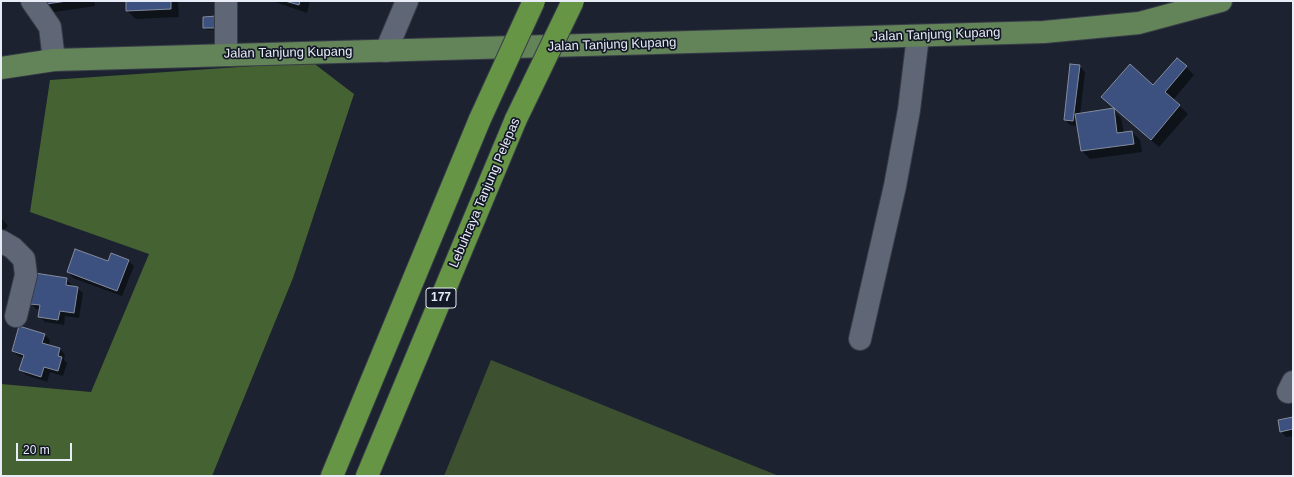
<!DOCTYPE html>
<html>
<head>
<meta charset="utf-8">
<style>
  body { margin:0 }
  #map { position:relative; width:1294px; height:477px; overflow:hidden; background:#1c2230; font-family:Arial,sans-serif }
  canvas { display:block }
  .frame { position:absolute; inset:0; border:2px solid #e8ecf6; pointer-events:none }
  .scale { position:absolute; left:16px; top:443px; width:56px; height:18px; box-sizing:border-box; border:2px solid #e8ecf6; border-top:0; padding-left:5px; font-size:12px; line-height:14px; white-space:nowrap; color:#e8ecf6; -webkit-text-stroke:3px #131926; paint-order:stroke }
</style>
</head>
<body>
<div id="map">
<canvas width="1294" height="477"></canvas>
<div class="frame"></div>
<div class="scale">20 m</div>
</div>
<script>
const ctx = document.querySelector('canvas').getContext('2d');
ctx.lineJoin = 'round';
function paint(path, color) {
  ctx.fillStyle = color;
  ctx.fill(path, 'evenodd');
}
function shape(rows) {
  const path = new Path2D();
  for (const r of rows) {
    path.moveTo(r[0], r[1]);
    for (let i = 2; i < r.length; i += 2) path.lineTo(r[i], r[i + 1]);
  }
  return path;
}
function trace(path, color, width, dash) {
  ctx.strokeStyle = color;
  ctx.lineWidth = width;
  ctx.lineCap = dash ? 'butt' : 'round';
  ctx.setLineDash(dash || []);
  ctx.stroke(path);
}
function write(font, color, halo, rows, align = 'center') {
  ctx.font = font + ' Arial,sans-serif';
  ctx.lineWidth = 3.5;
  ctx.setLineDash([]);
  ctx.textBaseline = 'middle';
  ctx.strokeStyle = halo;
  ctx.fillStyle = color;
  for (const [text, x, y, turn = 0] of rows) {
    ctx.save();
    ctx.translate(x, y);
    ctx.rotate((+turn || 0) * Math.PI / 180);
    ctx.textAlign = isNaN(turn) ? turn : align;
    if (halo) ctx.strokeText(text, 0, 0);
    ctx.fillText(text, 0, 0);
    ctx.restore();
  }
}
paint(shape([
  [491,360,779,476,444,476]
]), '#3d5130');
paint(shape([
  [312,62,354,94,293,278,212,476,1,476,1,384,91,392,149,254,30,212,50,80]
]), '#456232');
paint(shape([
  [40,1,94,1,95,6,48,13],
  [127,1,178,1,179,17,136,19,127,11],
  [272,1,310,1,307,13],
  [216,17,219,30,207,30,204,28],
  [1079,66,1085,72,1080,115,1113,110,1121,118,1124,133,1132,132,1140,140,1142,152,1090,159,1082,151,1078,126,1070,125,1065,120],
  [1186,67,1194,75,1173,100,1188,114,1159,147,1110,105,1154,86],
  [1,218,8,226,1,233],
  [128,261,134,266,122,296,73,278,68,272,108,262],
  [66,279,72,285,71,287,77,288,83,293,79,318,65,316,64,325,45,322,39,316,40,309,36,309,31,303],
  [45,335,50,340,49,346,60,349,65,355,64,360,67,363,63,376,50,372,47,382,26,375,21,370,24,358,18,356,13,351],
  [1293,418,1293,436,1286,437,1281,431]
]), '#0007');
const building = shape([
  [39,1,67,1,39,5,39,1],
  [126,1,171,1,171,9,126,11,126,1],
  [285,1,300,1,299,5,285,1],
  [217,16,217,28,203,28,203,17,217,16],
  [1177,58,1187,66,1165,92,1180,105,1151,140,1101,97,1130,64,1153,85,1177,58],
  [1070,64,1080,65,1073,121,1064,120,1070,64],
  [1114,108,1117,133,1132,131,1134,144,1081,151,1075,114,1114,108],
  [75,249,108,261,111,253,129,260,117,291,67,272,75,249],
  [35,273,67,278,66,285,78,287,74,313,60,311,58,320,38,317,40,305,30,304,35,273],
  [19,326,45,334,42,343,60,348,58,356,62,357,58,371,44,367,41,377,19,370,24,355,12,351,19,326],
  [1293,417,1293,429,1280,432,1278,420,1293,417]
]);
paint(building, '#3c517f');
trace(building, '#848c9d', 1);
const minor = shape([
  [32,1,50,27,54,60],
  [386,51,407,1],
  [226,54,226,1],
  [1,241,13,248,24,259,26,275,16,316],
  [860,339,895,186,909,110,918,36],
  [1288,392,1293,382]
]);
const major = shape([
  [1,68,54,60,1044,32,1139,23,1221,1]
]);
const highway = shape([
  [332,476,480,119],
  [367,476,516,119]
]);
trace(minor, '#383d48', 24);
trace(major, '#383d48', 24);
trace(highway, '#383d48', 24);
trace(minor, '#5f6777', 22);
trace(major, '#638359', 22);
trace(highway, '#669545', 22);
const highwayBridge = shape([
  [480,119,534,1],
  [516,119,573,1]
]);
trace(highwayBridge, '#383d48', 24, []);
trace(highwayBridge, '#669545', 22);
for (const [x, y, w] of [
  [441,298,30]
]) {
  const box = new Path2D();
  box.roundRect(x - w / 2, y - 10, w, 20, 3);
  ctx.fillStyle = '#131926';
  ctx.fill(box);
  trace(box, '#e8ecf6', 1);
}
write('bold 12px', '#e8ecf6', null, [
  ["177",441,298]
]);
write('13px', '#e8ecf6', '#131926', [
  ["Jalan Tanjung Kupang",936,35,-2],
  ["Jalan Tanjung Kupang",612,45,-2],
  ["Jalan Tanjung Kupang",288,53,-1],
  ["Lebuhraya Tanjung Pelepas",485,193,-67]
]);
</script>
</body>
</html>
